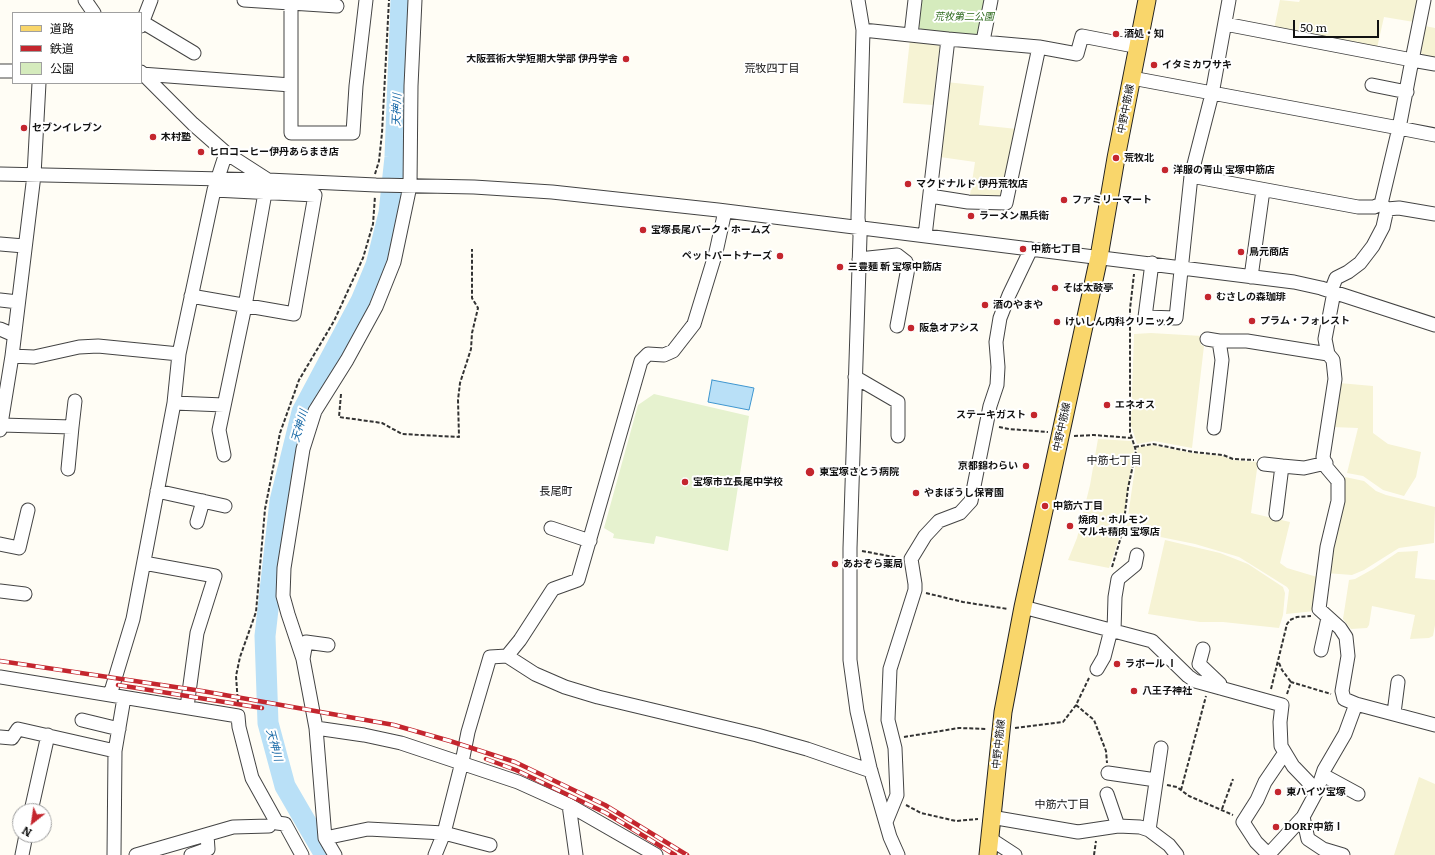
<!DOCTYPE html>
<html>
<head>
<meta charset="utf-8">
<style>
  body { margin:0 }
  #map { position:relative; width:1435px; height:855px; overflow:hidden; background:#fffdf5; font-family:Literata,"Noto Sans JP",serif }
  canvas { display:block }
  .legend { position:absolute; left:12px; top:12px; width:130px; height:72px; box-sizing:border-box; background:#fff; border:1px solid #a0a0a0; margin:0; padding:5px 7px; list-style:none; font-size:12px; color:#111 }
  .legend li { display:flex; align-items:center; gap:8px; height:20px }
  .legend b { width:20px; border:1px solid #a0a0a0 }
  .north { position:absolute; left:12px; top:803px; width:40px; height:40px; box-sizing:border-box; background:#fff; border:1px solid #a0a0a0; border-radius:50%; rotate:210deg; font-size:11px; font-weight:700; line-height:16px; text-align:center; color:#111 }
  .north::after { content:''; display:block; margin:auto; width:14px; height:18px; background:#c4262e; clip-path:polygon(50% 0,100% 100%,50% 72%,0 100%) }
  .scale { position:absolute; left:1293px; top:20px; width:86px; height:18px; box-sizing:border-box; border:2px solid #111; border-top:0; padding-left:5px; font-size:12px; line-height:14px; white-space:nowrap; color:#111; -webkit-text-stroke:3px #fff; paint-order:stroke }
</style>
</head>
<body>
<div id="map">
<canvas width="1435" height="855"></canvas>
<ul class="legend">
<li><b style="height:5px;background:#f9d66b"></b>道路</li>
<li><b style="height:5px;background:#c4262e"></b>鉄道</li>
<li><b style="height:11px;background:#d5ebbd"></b>公園</li>
</ul>
<div class="north">N</div>
<div class="scale">50 m</div>
</div>
<script>
const ctx = document.querySelector('canvas').getContext('2d');
ctx.lineJoin = 'round';
function paint(path, color) {
  ctx.fillStyle = color;
  ctx.fill(path, 'evenodd');
}
function shape(rows) {
  const path = new Path2D();
  for (const r of rows) {
    path.moveTo(r[0], r[1]);
    for (let i = 2; i < r.length; i += 2) path.lineTo(r[i], r[i + 1]);
  }
  return path;
}
function trace(path, color, width, dash) {
  ctx.strokeStyle = color;
  ctx.lineWidth = width;
  ctx.lineCap = dash ? 'butt' : 'round';
  ctx.setLineDash(dash || []);
  ctx.stroke(path);
}
function write(font, color, halo, rows, align = 'center') {
  ctx.font = font + ' Literata,"Noto Sans JP",serif';
  ctx.lineWidth = 4;
  ctx.setLineDash([]);
  ctx.textBaseline = 'middle';
  ctx.strokeStyle = halo;
  ctx.fillStyle = color;
  for (const [text, x, y, turn = 0] of rows) {
    ctx.save();
    ctx.translate(x, y);
    ctx.rotate((+turn || 0) * Math.PI / 180);
    ctx.textAlign = isNaN(turn) ? turn : align;
    if (halo) ctx.strokeText(text, 0, 0);
    ctx.fillText(text, 0, 0);
    ctx.restore();
  }
}
paint(shape([
  [1280,0,1299,2,1300,0,1418,0,1414,22,1384,17,1377,48,1274,29],
  [1425,26,1435,28,1435,59,1426,57,1421,53],
  [910,39,940,44,933,105,903,103],
  [946,82,984,86,979,125,1017,129,1002,198,970,195,975,162,940,157],
  [1151,333,1202,336,1201,345,1204,346,1192,448,1154,441,1137,444,1131,425,1134,334],
  [1339,383,1373,386,1373,433,1388,444,1421,452,1416,477,1404,496,1383,490,1363,476,1347,473,1358,428,1332,427],
  [1098,439,1131,441,1134,449,1122,530,1109,568,1068,560,1077,538,1090,485],
  [1153,445,1192,453,1222,456,1233,460,1258,462,1251,513,1290,522,1280,563,1287,568,1317,577,1315,611,1286,614,1289,590,1287,587,1239,557,1195,544,1126,530,1138,447],
  [1345,477,1364,481,1376,491,1386,495,1435,507,1434,543,1399,548,1364,570,1352,575,1326,573],
  [1165,540,1220,553,1248,564,1283,587,1285,593,1283,615,1279,628,1223,622,1200,622,1148,614],
  [1418,551,1415,578,1435,580,1435,625,1433,636,1429,638,1410,639,1415,615,1372,606,1369,625,1367,628,1351,629,1343,619,1349,580,1355,579,1373,569,1398,552],
  [1419,777,1435,784,1435,855,1394,855]
]), '#f6f3d4');
paint(shape([
  [919,0,987,0,981,34,976,37,921,29,917,26]
]), '#d5ebbd');
paint(shape([
  [654,394,749,416,728,551,656,536,654,544,613,538,614,534,604,528,638,405]
]), '#e6f2cf');
const water = shape([
  [712,380,754,388,749,410,708,402,712,380]
]);
paint(water, '#b9e0f7');
trace(water, '#3f96cf', 1);
trace(shape([
  [325,855,285,786,268,723,265,636,280,501,302,412,361,301,376,265,389,213,395,157,401,0]
]), '#b9e0f7', 21);
const minor = shape([
  [85,0,94,13],
  [244,0,337,6],
  [858,0,863,30,858,218,860,236,850,548,850,660,857,711,870,768,890,837,898,855],
  [1424,0,1412,60,1435,64],
  [144,23,194,53],
  [1225,24,1412,60,1399,128,1435,135],
  [141,26,151,0],
  [863,30,948,39,925,236],
  [911,35,915,0],
  [948,39,1039,47,1077,54,1082,36,1139,47],
  [983,41,991,0],
  [0,71,13,71],
  [141,72,193,124,226,153,268,180],
  [141,74,291,85,291,3],
  [1132,78,1399,128,1381,204,1374,207,1358,207,1191,176],
  [39,83,34,175,12,356,34,357,79,347,98,346,179,354,214,190,226,153],
  [291,85,291,133,353,133,356,86,366,0],
  [1372,85,1407,92],
  [0,174,268,180,376,185,474,187,552,192,718,210,1294,282,1321,288,1435,325],
  [930,196,968,202,1006,203,1039,47],
  [1381,204,1387,209,1399,208,1435,214],
  [0,244,24,246],
  [859,259,897,255,906,262,908,268,897,326],
  [1152,263,1145,317,1176,318,1191,176,1212,94,1229,0],
  [1251,277,1263,190],
  [1331,291,1336,278,1348,272,1360,263,1373,246,1383,227,1387,209],
  [1334,292,1325,339,1328,354,1333,360,1335,379,1323,457,1327,468,1338,481,1338,501,1327,547,1319,609,1340,628,1346,637,1348,656,1342,691,1344,699,1356,704,1435,725],
  [191,296,294,314,315,195,214,190],
  [0,300,18,302],
  [0,329,14,335],
  [1207,339,1219,341],
  [855,377,898,402,898,436],
  [174,403,224,405],
  [1,425,72,427,75,401],
  [1214,428,1222,360,1219,341,1247,341,1328,354],
  [0,430,12,356],
  [224,455,219,430,245,306,265,193],
  [1264,464,1282,466],
  [68,469,72,427],
  [157,491,225,506],
  [1276,514,1282,466,1304,468,1326,463],
  [197,522,203,501],
  [551,528,590,541],
  [0,544,19,548,28,510],
  [144,563,215,576,197,633,187,707],
  [0,591,25,594],
  [1023,607,1152,641,1188,676,1195,681,1282,705,1280,722,1281,746,1293,766,1317,791],
  [1114,631,1115,597,1118,579,1135,565,1137,555],
  [1203,649,1199,664,1220,684,1220,688],
  [1321,650,1328,618],
  [507,656,535,674,565,687,598,697,757,735,807,749,871,771],
  [303,659,288,614,283,596,284,568,303,449,315,411,347,360,376,307,394,262,410,186,411,86,415,0],
  [1097,669,1104,657,1111,630],
  [0,677,238,716,239,727,252,778,277,823,285,824,302,855],
  [110,695,133,619,174,403,179,354],
  [1394,713,1398,682],
  [82,720,119,729],
  [316,728,364,735,401,743,518,782,569,805],
  [0,737,12,738,18,729,115,751,124,698],
  [1108,773,1156,780],
  [1323,775,1358,794],
  [31,811,48,735],
  [991,817,1078,832,1118,826,1107,794],
  [886,822,897,795,895,748,888,720,890,669,915,590,915,584,911,559,925,536,939,521,960,513,971,501,990,406,997,385,998,367,996,342,1000,318,1009,295,1031,249],
  [1118,826,1140,827,1149,830,1169,845,1177,855],
  [1149,830,1161,748],
  [325,838,316,728,303,659,306,642,328,645],
  [989,838,1015,855],
  [1269,854,1303,817],
  [22,855,26,835],
  [114,855,115,751],
  [136,855,233,827,269,826],
  [191,855,208,849,207,835],
  [335,855,325,838,368,829,444,833,490,845],
  [435,855,444,833,462,762,468,732,490,657,507,656,520,640,553,589,578,580,641,361,648,354,664,355,673,351,694,324,716,252,725,211],
  [576,855,569,805,656,855],
  [1269,855,1256,842,1243,822,1257,800,1265,782,1284,754],
  [1343,855,1323,849,1308,839,1303,817,1317,791,1324,770,1345,734,1356,704]
]);
const major = shape([
  [988,855,1003,712,1023,607,1099,257,1116,158,1147,0]
]);
trace(minor, '#444', 15);
trace(major, '#222', 19);
trace(shape([
  [375,174,379,161,382,133,389,0],
  [341,394,339,417,382,423,402,434,459,437,458,400,460,383,471,349,472,333,478,308,472,298,472,249],
  [999,427,1009,429,1048,432],
  [1074,436,1094,435,1131,438],
  [1135,447,1153,444,1193,452,1223,455,1233,459,1254,460],
  [862,551,894,557,900,560],
  [1112,567,1123,530,1128,488,1136,451,1130,432,1130,309,1134,274],
  [926,593,963,602,1008,609],
  [1279,663,1282,670,1291,682],
  [1271,689,1287,624,1290,620,1297,617,1311,616],
  [1287,694,1291,682,1331,694],
  [238,704,236,676,240,657,256,612,265,509,280,433,299,380,334,321,363,258,373,224,375,196],
  [1076,705,1094,720,1106,751,1107,763],
  [1015,728,1063,722,1076,705,1089,678],
  [904,737,959,728,987,729],
  [1167,785,1177,787,1189,796,1233,815],
  [1181,790,1206,696],
  [906,805,921,813,956,821,978,819],
  [1222,809,1233,779],
  [1094,855,1096,841]
]), '#333', 2, [4, 2]);
trace(minor, '#fff', 13);
trace(major, '#f9d66b', 17);
const rail = shape([
  [0,661,202,691,394,725,450,741,515,762,605,805,687,855],
  [118,685,262,708],
  [486,759,516,770,606,813,675,855]
]);
trace(rail, '#c4262e', 4.5);
trace(rail, '#fff', 3, [9]);
for (const [x, y, r, color] of [
  [1116,34,4,"#c4262e"],
  [626,59,4,"#c4262e"],
  [1154,65,4,"#c4262e"],
  [24,128,4,"#c4262e"],
  [153,137,4,"#c4262e"],
  [201,152,4,"#c4262e"],
  [1116,158,4,"#c4262e"],
  [1165,170,4,"#c4262e"],
  [908,184,4,"#c4262e"],
  [1064,200,4,"#c4262e"],
  [971,216,4,"#c4262e"],
  [643,230,4,"#c4262e"],
  [1023,249,4,"#c4262e"],
  [1241,252,4,"#c4262e"],
  [780,256,4,"#c4262e"],
  [840,267,4,"#c4262e"],
  [1055,288,4,"#c4262e"],
  [1208,297,4,"#c4262e"],
  [985,305,4,"#c4262e"],
  [1252,321,4,"#c4262e"],
  [1057,322,4,"#c4262e"],
  [911,328,4,"#c4262e"],
  [1107,405,4,"#c4262e"],
  [1034,415,4,"#c4262e"],
  [1026,466,4,"#c4262e"],
  [810,472,5,"#c4262e"],
  [685,482,4,"#c4262e"],
  [916,493,4,"#c4262e"],
  [1045,506,4,"#c4262e"],
  [1070,526,4,"#c4262e"],
  [835,564,4,"#c4262e"],
  [1117,664,4,"#c4262e"],
  [1134,691,4,"#c4262e"],
  [1278,792,4,"#c4262e"],
  [1276,827,4,"#c4262e"]
]) {
  const dot = new Path2D();
  dot.arc(x, y, r, 0, 2 * Math.PI);
  ctx.fillStyle = color;
  ctx.fill(dot);
  trace(dot, '#fff', 1.5);
}
write('italic 10px', '#2f6b1f', '#fff', [
  ["荒牧第二公園",964,17]
]);
write('bold 10px', '#111', '#fff', [
  ["酒処・知",1124,34],
  ["大阪芸術大学短期大学部 伊丹学舎",618,59,"right"],
  ["イタミカワサキ",1162,65],
  ["セブンイレブン",32,128],
  ["木村塾",161,137],
  ["ヒロコーヒー伊丹あらまき店",209,152],
  ["荒牧北",1124,158],
  ["洋服の青山 宝塚中筋店",1173,170],
  ["マクドナルド 伊丹荒牧店",916,184],
  ["ファミリーマート",1072,200],
  ["ラーメン黒兵衛",979,216],
  ["宝塚長尾パーク・ホームズ",651,230],
  ["中筋七丁目",1031,249],
  ["鳥元商店",1249,252],
  ["ペットパートナーズ",772,256,"right"],
  ["三豊麺 斬 宝塚中筋店",848,267],
  ["そば太鼓亭",1063,288],
  ["むさしの森珈琲",1216,297],
  ["酒のやまや",993,305],
  ["プラム・フォレスト",1260,321],
  ["けいしん内科クリニック",1065,322],
  ["阪急オアシス",919,328],
  ["エネオス",1115,405],
  ["ステーキガスト",1026,415,"right"],
  ["京都錦わらい",1018,466,"right"],
  ["東宝塚さとう病院",819,472],
  ["宝塚市立長尾中学校",693,482],
  ["やまぼうし保育園",924,493],
  ["中筋六丁目",1053,506],
  ["焼肉・ホルモン",1078,520],
  ["マルキ精肉 宝塚店",1078,532],
  ["あおぞら薬局",843,564],
  ["ラポール Ⅰ",1125,664],
  ["八王子神社",1142,691],
  ["東ハイツ宝塚",1286,792],
  ["DORF中筋Ⅰ",1284,827]
], 'left');
write('10px', '#111', '#fff', [
  ["中野中筋線",1126,109,-79],
  ["中野中筋線",1062,427,-78],
  ["中野中筋線",999,744,-84]
]);
write('11px', '#111', '#fff', [
  ["荒牧四丁目",772,69],
  ["中筋七丁目",1114,461],
  ["長尾町",556,492],
  ["中筋六丁目",1062,805]
]);
write('italic 11px', '#1768a6', '#fff', [
  ["天神川",397,110,-88],
  ["天神川",300,426,-74],
  ["天神川",274,745,75]
]);
</script>
</body>
</html>
